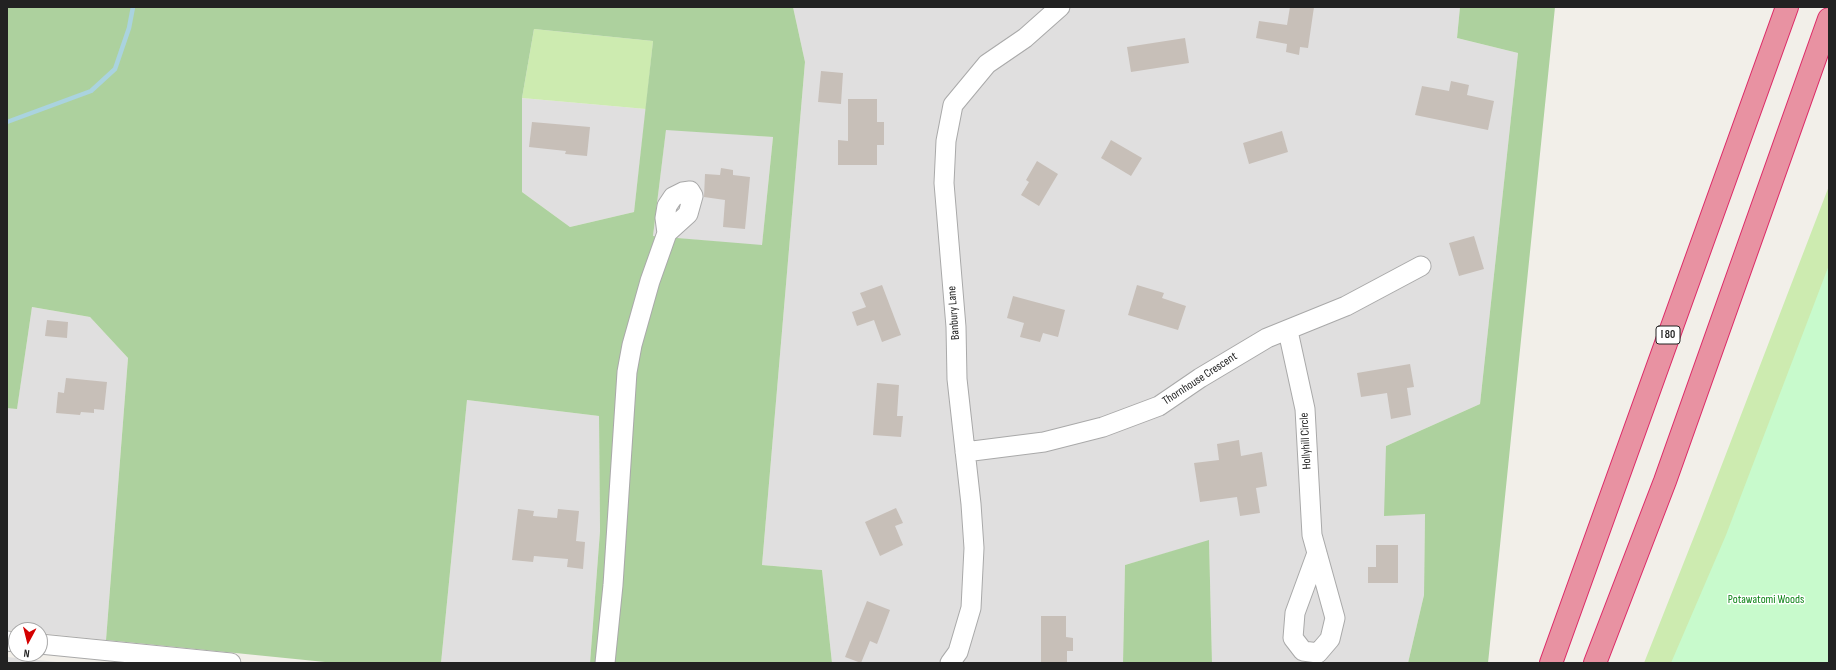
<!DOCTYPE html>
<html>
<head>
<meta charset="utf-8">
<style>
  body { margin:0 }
  #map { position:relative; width:1836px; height:670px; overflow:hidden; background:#f2efe9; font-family:"Sofia Sans Condensed",sans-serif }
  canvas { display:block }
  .frame { position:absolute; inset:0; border:8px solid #222; pointer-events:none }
  .north { position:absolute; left:8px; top:622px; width:40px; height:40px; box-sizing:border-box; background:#fff; border:1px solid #a7a7a7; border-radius:50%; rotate:187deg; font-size:11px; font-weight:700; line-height:16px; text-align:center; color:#222 }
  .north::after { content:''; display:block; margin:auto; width:14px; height:18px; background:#d40000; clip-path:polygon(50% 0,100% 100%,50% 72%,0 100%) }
</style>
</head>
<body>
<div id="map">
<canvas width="1836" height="670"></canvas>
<div class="frame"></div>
<div class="north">N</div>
</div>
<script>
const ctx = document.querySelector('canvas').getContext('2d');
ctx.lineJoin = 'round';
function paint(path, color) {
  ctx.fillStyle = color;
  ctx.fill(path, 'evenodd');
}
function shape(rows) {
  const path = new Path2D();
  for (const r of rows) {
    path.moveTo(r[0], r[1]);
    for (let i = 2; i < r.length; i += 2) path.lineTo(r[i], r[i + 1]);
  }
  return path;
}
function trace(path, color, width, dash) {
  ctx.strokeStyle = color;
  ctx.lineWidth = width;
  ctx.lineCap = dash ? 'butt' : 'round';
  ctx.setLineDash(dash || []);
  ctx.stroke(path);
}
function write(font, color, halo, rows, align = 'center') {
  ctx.font = font + ' "Sofia Sans Condensed",sans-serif';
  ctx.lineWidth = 3;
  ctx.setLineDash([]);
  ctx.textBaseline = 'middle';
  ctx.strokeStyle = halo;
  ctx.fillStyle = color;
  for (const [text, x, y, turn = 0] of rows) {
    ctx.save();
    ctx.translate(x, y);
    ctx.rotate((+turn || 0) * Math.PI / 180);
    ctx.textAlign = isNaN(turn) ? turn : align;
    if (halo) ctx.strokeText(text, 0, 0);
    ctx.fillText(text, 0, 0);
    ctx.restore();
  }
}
paint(shape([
  [793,7,1460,7,1457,38,1518,53,1480,404,1386,446,1425,514,1424,595,1408,663,1212,663,1209,541,1125,565,1123,663,832,663,822,570,762,565,805,62],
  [522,98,646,109,634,212,570,227,522,192],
  [666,129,773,137,762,246,653,236],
  [32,307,90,317,128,358,106,640,40,633,40,630,7,630,7,408,17,408],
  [467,400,599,416,600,531,590,663,441,663],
  [7,657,67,663,7,663]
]), '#e0dfdf');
paint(shape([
  [534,29,653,41,646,109,522,98],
  [1829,186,1829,446,1758,663,1644,663,1701,519]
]), '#cdebb0');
paint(shape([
  [7,7,793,7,805,62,762,565,822,570,832,663,590,663,600,531,599,416,467,400,441,663,335,663,106,640,128,358,90,317,32,307,17,409,7,408],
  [534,29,653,41,634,212,570,227,522,192,522,98],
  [666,130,773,137,762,245,653,236],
  [1460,7,1555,7,1488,663,1408,663,1424,595,1425,514,1384,516,1386,446,1480,404,1518,53,1457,38],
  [1209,540,1212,663,1123,663,1125,565]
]), '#add19e');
paint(shape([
  [1829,265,1829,663,1671,663,1726,535]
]), '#c8facc');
trace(shape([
  [7,122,91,91,115,69,129,28,133,7]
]), '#aad3df', 4.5);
paint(shape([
  [1290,7,1314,7,1308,48,1300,47,1299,55,1286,52,1287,44,1256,38,1259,21,1287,25],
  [1185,38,1189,63,1131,72,1127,47],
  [821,71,843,73,841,104,818,102],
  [1451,81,1469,85,1467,95,1494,101,1488,130,1415,115,1422,86,1449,91],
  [848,99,877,99,877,122,884,122,884,145,877,145,877,165,838,165,838,140,848,141],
  [532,122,590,127,587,156,565,154,566,151,529,147],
  [1282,131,1288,152,1249,164,1243,143],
  [1111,140,1142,158,1131,176,1101,158],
  [1037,161,1058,174,1039,206,1021,195,1029,182,1026,180],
  [721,168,733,170,733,175,750,177,745,229,723,227,725,200,704,197,705,174,720,175],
  [1474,236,1484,269,1459,276,1449,243],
  [882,285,901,335,882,342,874,320,857,326,852,312,866,307,860,293],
  [1137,285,1164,293,1162,298,1186,306,1178,330,1128,315],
  [1013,296,1065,310,1058,337,1043,333,1040,342,1020,337,1024,323,1007,318],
  [47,320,68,322,67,338,45,336],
  [1410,364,1414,387,1407,388,1411,415,1391,419,1387,393,1361,397,1357,373],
  [66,378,107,382,104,410,94,409,94,413,81,412,80,415,56,413,58,392,64,393],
  [877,383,899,385,897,416,903,416,901,437,873,435],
  [1239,440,1241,456,1262,452,1267,486,1256,488,1260,513,1240,516,1237,497,1200,502,1194,463,1219,460,1217,444],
  [896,508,903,523,895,526,903,545,880,556,865,522],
  [518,509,534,511,533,516,557,518,558,509,579,511,576,541,585,542,583,569,567,567,568,559,534,556,533,562,512,560],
  [1376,545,1398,545,1398,583,1368,583,1368,567,1376,567],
  [867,601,890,610,877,644,870,641,861,663,845,657],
  [1041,616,1066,616,1066,637,1073,638,1073,651,1067,651,1067,663,1041,663]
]), '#c7bfb8');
const minor = shape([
  [1288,331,1305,409,1312,535,1335,618,1330,639,1318,653,1303,651,1293,638,1295,613,1317,553],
  [965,452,1044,442,1103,427,1159,406,1200,378,1267,338,1346,306,1421,266],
  [7,641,16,642],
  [40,644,231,663],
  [605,663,613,585,627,372,632,345,650,281,667,233,665,218,667,206,673,197,683,192,690,191,693,196,688,214,667,233],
  [950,663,958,652,971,608,974,548,971,504,957,379,956,327,944,183,946,141,953,105,987,64,1025,38,1060,7]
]);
const highway = shape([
  [1551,663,1787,7],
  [1595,663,1665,481,1829,19]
]);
trace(minor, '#a9a9a9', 21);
trace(highway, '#dc2a67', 24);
trace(minor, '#fff', 19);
trace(highway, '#e892a2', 22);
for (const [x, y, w] of [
  [1668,335,24]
]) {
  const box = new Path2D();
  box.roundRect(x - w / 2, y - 9, w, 18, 3);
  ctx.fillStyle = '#fff';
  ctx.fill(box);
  trace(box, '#222', 1);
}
write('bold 11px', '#222', null, [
  ["I 80",1668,335]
]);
write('12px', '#222', '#fff', [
  ["Banbury Lane",954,313,-94],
  ["Thornhouse Crescent",1200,379,-33],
  ["Hollyhill Circle",1306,441,-93]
]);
write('12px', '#0c8416', '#fff', [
  ["Potawatomi Woods",1766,600]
]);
</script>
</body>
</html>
